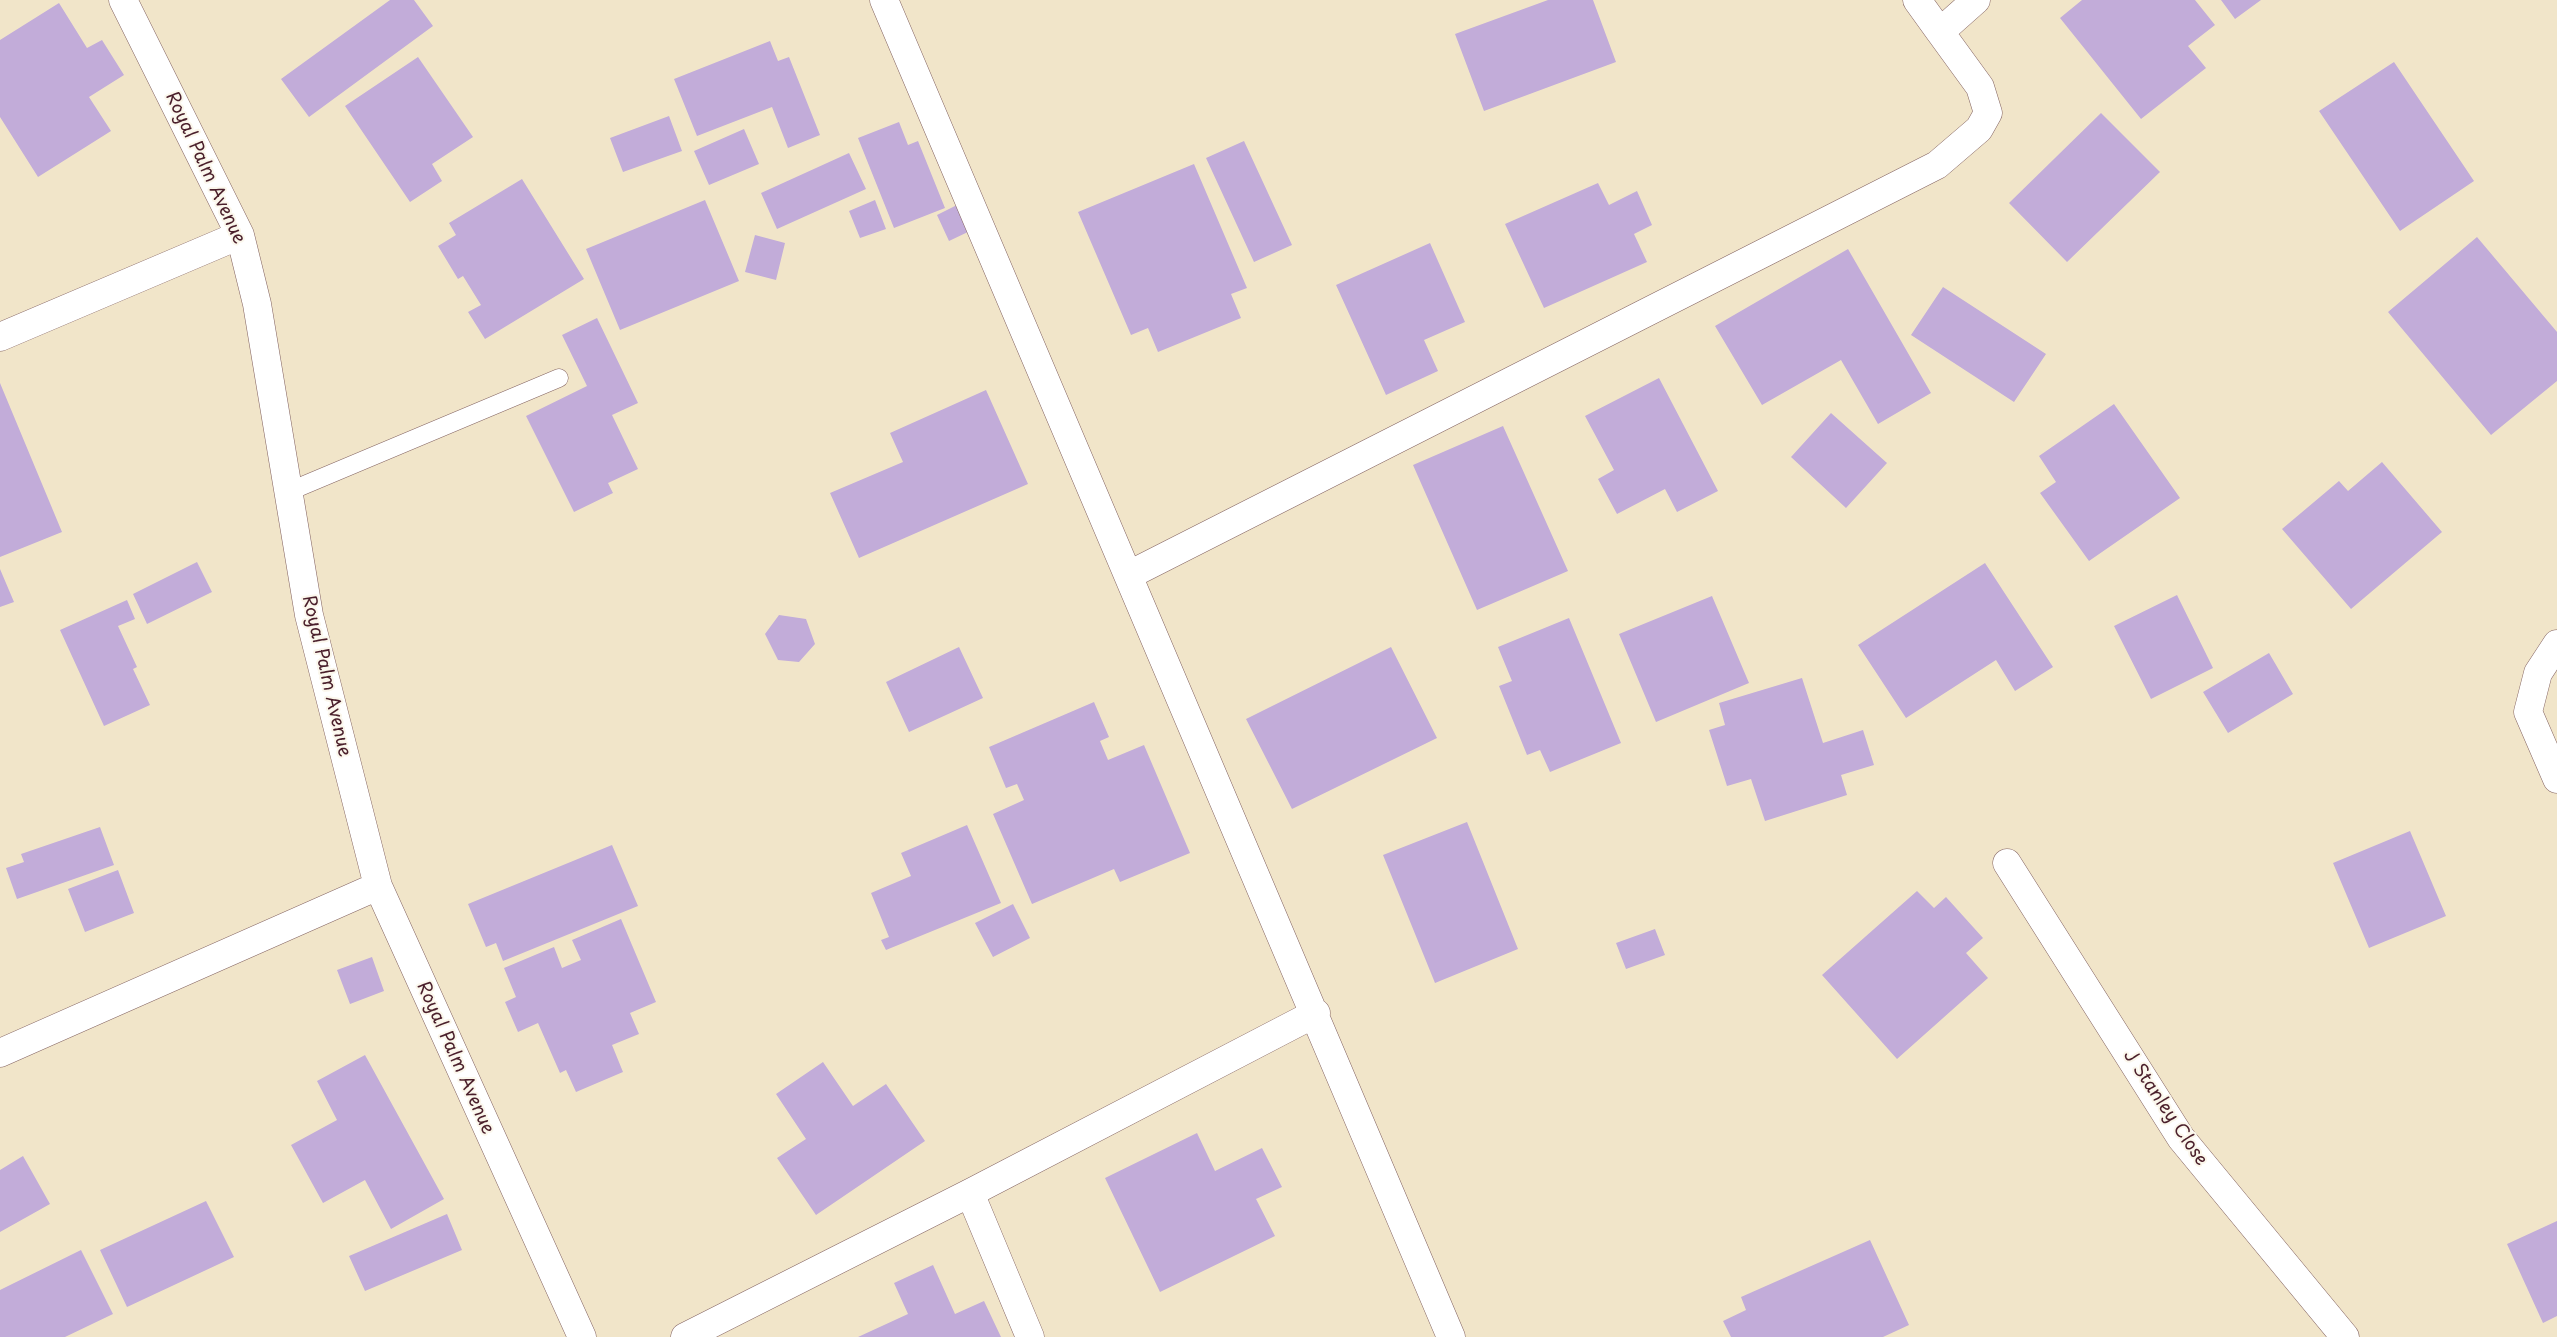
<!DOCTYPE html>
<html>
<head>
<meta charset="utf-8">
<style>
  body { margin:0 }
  canvas { display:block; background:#f1e5c9 }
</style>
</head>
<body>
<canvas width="2557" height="1337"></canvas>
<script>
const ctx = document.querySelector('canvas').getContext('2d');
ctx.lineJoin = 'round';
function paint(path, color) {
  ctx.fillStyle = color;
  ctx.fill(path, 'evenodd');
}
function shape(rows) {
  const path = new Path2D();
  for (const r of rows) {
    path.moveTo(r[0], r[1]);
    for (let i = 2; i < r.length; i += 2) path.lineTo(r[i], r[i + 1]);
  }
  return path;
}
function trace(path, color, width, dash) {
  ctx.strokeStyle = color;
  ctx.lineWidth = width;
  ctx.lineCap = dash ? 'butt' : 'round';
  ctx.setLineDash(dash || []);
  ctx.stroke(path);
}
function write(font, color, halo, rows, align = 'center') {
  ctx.font = font + ' "Playpen Sans",sans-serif';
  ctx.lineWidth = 4;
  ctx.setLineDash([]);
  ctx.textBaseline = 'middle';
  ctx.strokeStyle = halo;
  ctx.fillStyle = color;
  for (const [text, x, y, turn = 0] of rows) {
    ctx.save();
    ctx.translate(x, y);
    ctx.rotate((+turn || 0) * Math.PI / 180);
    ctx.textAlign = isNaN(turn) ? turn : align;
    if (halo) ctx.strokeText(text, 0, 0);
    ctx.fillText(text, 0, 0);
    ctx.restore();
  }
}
paint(shape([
  [390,0,414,0,433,26,309,117,281,79],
  [1548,0,1593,0,1616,62,1484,111,1455,34],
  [2082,0,2195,0,2215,25,2188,46,2206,68,2141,119,2060,18],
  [2221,0,2261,0,2235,19],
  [59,3,87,48,102,40,124,75,89,97,111,131,38,177,0,117,0,40],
  [770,41,778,61,789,57,820,135,788,148,772,107,697,136,674,79],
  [418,57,473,137,432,164,442,181,410,202,345,106],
  [2394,62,2474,181,2400,231,2319,111],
  [2101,113,2160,172,2067,262,2009,203],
  [669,116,682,151,623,172,610,138],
  [899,122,908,145,918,141,945,208,894,228,858,138],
  [744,129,759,164,709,185,694,151],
  [1244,141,1292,245,1254,262,1206,158],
  [849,153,866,189,777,229,761,193],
  [1194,164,1247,288,1231,294,1241,318,1158,352,1148,328,1131,335,1078,212],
  [522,179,584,279,485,339,468,312,481,305,463,276,458,279,438,246,456,235,449,223],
  [1598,183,1609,205,1637,191,1652,225,1634,234,1647,262,1544,308,1505,224],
  [705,200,739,281,620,330,586,249],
  [875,200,886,229,860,238,849,211],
  [957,205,970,231,949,241,937,215],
  [755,235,785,243,776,280,745,272],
  [2477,237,2557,332,2557,381,2491,435,2388,312],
  [1430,243,1465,322,1424,340,1438,371,1386,395,1336,285],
  [1848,249,1931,393,1878,424,1841,360,1762,405,1715,326],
  [1943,287,2046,354,2014,402,1911,335],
  [597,318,638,403,612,415,638,469,608,483,613,493,574,512,526,416,587,386,562,335],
  [1659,378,1718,491,1677,512,1665,489,1617,514,1598,479,1614,470,1585,416],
  [0,383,62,532,0,557],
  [986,390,1028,484,859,558,830,493,903,462,890,433],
  [2114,404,2180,498,2089,561,2040,493,2056,482,2039,456],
  [1831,413,1887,463,1846,508,1791,457],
  [1503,426,1568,571,1477,610,1413,465],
  [2382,462,2442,532,2351,609,2282,529,2339,481,2348,491],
  [197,562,212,592,147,624,133,594],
  [1985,563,2053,667,2015,691,1996,660,1906,718,1858,645],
  [0,569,14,602,0,607],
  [2177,595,2213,668,2151,699,2114,626],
  [1712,596,1749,683,1656,722,1619,634],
  [127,600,135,619,118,626,137,667,133,669,150,705,104,726,60,630],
  [779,615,806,619,815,644,799,662,778,660,765,634],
  [1569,618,1621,743,1550,772,1540,750,1527,755,1499,686,1512,681,1498,647],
  [959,647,983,698,909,732,886,682],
  [1391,647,1437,738,1292,809,1246,719],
  [2269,653,2293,694,2228,733,2203,692],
  [1802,678,1823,743,1863,730,1874,765,1841,775,1847,795,1765,821,1751,779,1727,786,1709,730,1725,725,1719,703],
  [1094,702,1109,737,1100,741,1108,760,1144,745,1190,853,1120,882,1114,869,1032,904,993,814,1024,800,1017,784,1006,788,989,747],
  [1467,822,1518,949,1435,983,1383,855],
  [967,825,1001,903,886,950,881,940,889,937,871,893,911,876,901,853],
  [100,827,114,865,17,899,6,868,24,862,21,854],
  [2410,831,2446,916,2369,948,2333,863],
  [612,845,638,906,503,961,496,943,486,947,468,904],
  [118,870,134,913,85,932,68,889],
  [1917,891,1934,908,1946,897,1983,938,1966,953,1988,978,1897,1059,1822,975],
  [1013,904,1030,938,993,957,975,923],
  [621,919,656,1002,630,1013,639,1034,612,1045,623,1072,576,1092,566,1070,560,1073,538,1023,518,1032,505,1002,516,997,504,968,554,947,562,968,581,960,572,940],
  [1655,929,1665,955,1626,969,1616,943],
  [372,957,384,991,350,1004,337,970],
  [365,1055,444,1199,391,1229,365,1180,323,1203,291,1145,337,1120,317,1081],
  [823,1062,853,1106,886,1084,925,1141,816,1215,777,1158,806,1139,776,1094],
  [1197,1133,1215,1171,1262,1148,1282,1187,1256,1199,1275,1236,1160,1292,1105,1178],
  [23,1156,50,1204,0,1232,0,1170],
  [206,1201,234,1257,127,1307,100,1250],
  [447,1214,462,1250,365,1291,349,1256],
  [2557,1221,2557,1316,2543,1323,2507,1244],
  [1870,1240,1909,1325,1883,1337,1731,1337,1723,1321,1746,1310,1741,1297],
  [81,1250,113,1314,65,1337,0,1337,0,1290],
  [933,1265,955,1314,984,1301,1001,1337,858,1337,908,1314,894,1283]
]), '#c2acd9');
const service = shape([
  [290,491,559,378]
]);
const minor = shape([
  [123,0,240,235,257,304,309,615,378,886,582,1337],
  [884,0,1451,1337],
  [1917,0,1940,32],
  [0,337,240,235],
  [1129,575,1937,165,1979,129,1988,113,1980,87,1940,32,1976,0],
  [2557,644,2538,673,2528,712,2557,779],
  [2007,863,2181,1138,2345,1337],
  [0,1053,378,886],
  [970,1193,1030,1337],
  [685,1337,970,1193,1316,1013]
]);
trace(service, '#846462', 19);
trace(minor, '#846462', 29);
trace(service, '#fff', 18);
trace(minor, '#fff', 28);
write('18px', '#4a1f2b', '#fbf7ec', [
  ["Royal Palm Avenue",205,168,65],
  ["Royal Palm Avenue",326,676,77],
  ["Royal Palm Avenue",455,1058,66],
  ["J Stanley Close",2165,1108,56]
]);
</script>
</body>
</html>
